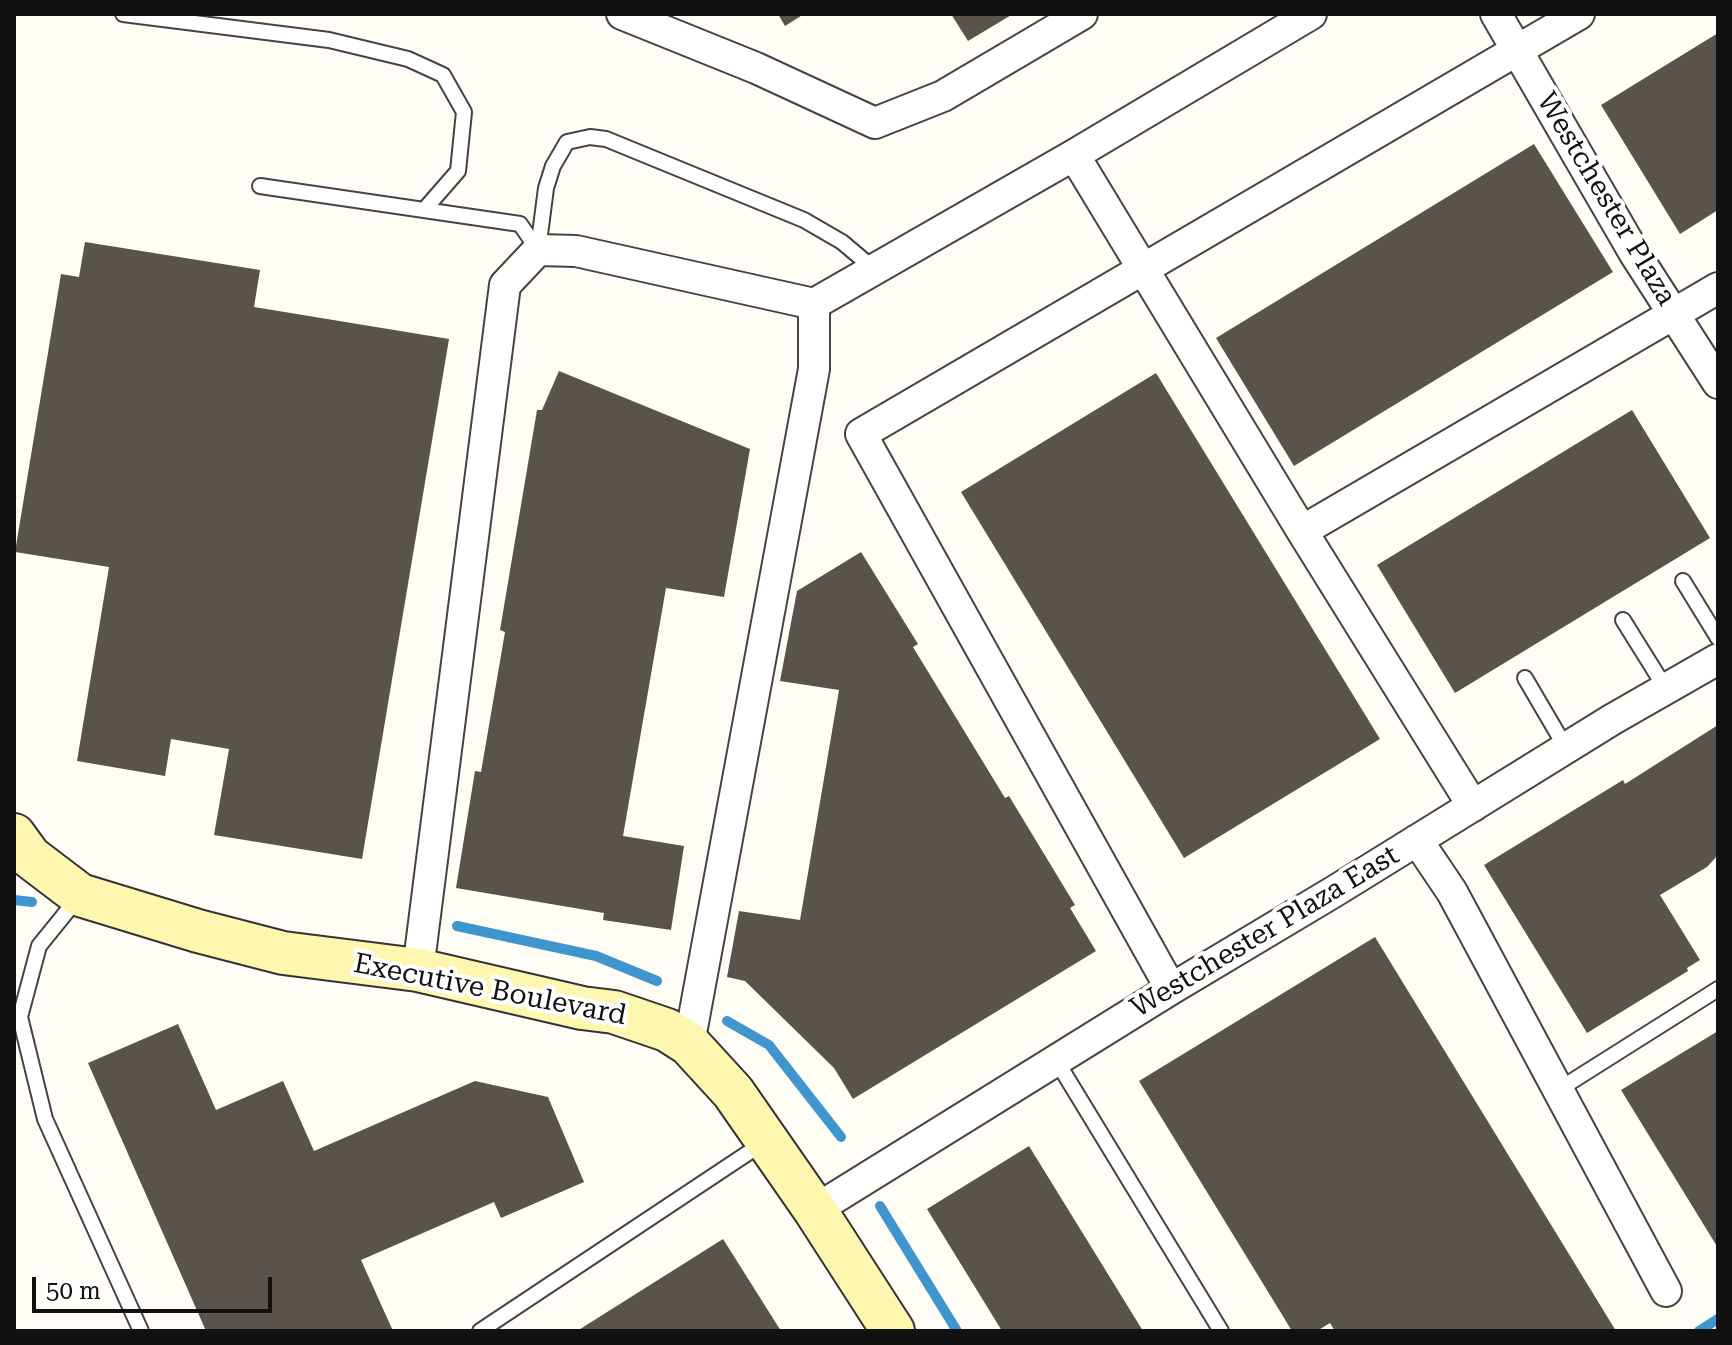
<!DOCTYPE html>
<html>
<head>
<meta charset="utf-8">
<style>
  body { margin:0 }
  #map { position:relative; width:1732px; height:1345px; overflow:hidden; background:#fffdf5; font-family:"Roboto Serif",serif }
  canvas { display:block }
  .frame { position:absolute; inset:0; border:16px solid #111; pointer-events:none }
  .scale { position:absolute; left:32px; top:1277px; width:240px; height:36px; box-sizing:border-box; border:4px solid #111; border-top:0; padding-left:10px; font-size:24px; line-height:28px; white-space:nowrap; color:#111; -webkit-text-stroke:6px #fff; paint-order:stroke }
</style>
</head>
<body>
<div id="map">
<canvas width="1732" height="1345"></canvas>
<div class="frame"></div>
<div class="scale">50 m</div>
</div>
<script>
const ctx = document.querySelector('canvas').getContext('2d');
ctx.lineJoin = 'round';
function shape(rows) {
  const path = new Path2D();
  for (const r of rows) {
    path.moveTo(r[0], r[1]);
    for (let i = 2; i < r.length; i += 2) path.lineTo(r[i], r[i + 1]);
  }
  return path;
}
function trace(path, color, width, dash) {
  ctx.strokeStyle = color;
  ctx.lineWidth = width;
  ctx.lineCap = dash ? 'butt' : 'round';
  ctx.setLineDash(dash || []);
  ctx.stroke(path);
}
function paint(path, color) {
  ctx.fillStyle = color;
  ctx.fill(path, 'evenodd');
}
function write(font, color, halo, rows, align = 'center') {
  ctx.font = font + ' "Roboto Serif",serif';
  ctx.lineWidth = 8;
  ctx.setLineDash([]);
  ctx.textBaseline = 'middle';
  ctx.strokeStyle = halo;
  ctx.fillStyle = color;
  for (const [text, x, y, turn = 0] of rows) {
    ctx.save();
    ctx.translate(x, y);
    ctx.rotate((+turn || 0) * Math.PI / 180);
    ctx.textAlign = isNaN(turn) ? turn : align;
    if (halo) ctx.strokeText(text, 0, 0);
    ctx.fillText(text, 0, 0);
    ctx.restore();
  }
}
trace(shape([
  [14,900,32,902],
  [457,926,596,956,657,981],
  [727,1021,769,1045,841,1137],
  [880,1206,957,1331],
  [1699,1331,1718,1319]
]), '#3f96cf', 10);
paint(shape([
  [778,14,804,14,785,26],
  [951,14,1013,14,968,41],
  [1718,33,1718,210,1680,234,1601,105],
  [1534,144,1613,272,1294,466,1216,338],
  [85,242,260,270,254,307,449,339,362,859,214,835,229,749,171,739,165,776,77,761,109,567,15,552,61,274,79,277],
  [559,371,750,449,724,597,666,588,623,836,684,846,671,930,603,920,604,913,456,888,475,771,481,772,505,632,500,630,537,410,542,410],
  [1156,373,1380,739,1184,858,961,492],
  [1632,410,1710,538,1455,693,1377,565],
  [861,552,918,644,913,647,1005,798,1009,796,1075,905,1070,908,1096,951,853,1099,834,1068,745,981,727,977,739,911,800,920,839,690,780,681,797,591],
  [1718,725,1718,855,1707,867,1660,895,1700,960,1687,968,1688,971,1587,1033,1484,865,1623,780,1625,784],
  [1375,937,1616,1331,1335,1331,1330,1323,1317,1331,1292,1331,1139,1081],
  [178,1024,216,1110,283,1081,314,1151,475,1081,548,1097,584,1182,501,1218,494,1202,361,1260,393,1331,206,1331,88,1063],
  [1718,1031,1718,1248,1621,1090],
  [1029,1146,1143,1331,1002,1331,927,1209],
  [723,1239,781,1331,577,1331]
]), '#5a524d');
const lane = shape([
  [123,14,329,40,408,59,443,75,464,112,458,171,424,210,260,186],
  [424,210,520,224,538,250],
  [538,250,546,188,553,166,567,142,590,137,606,139,804,220,842,242,874,269],
  [1683,581,1718,638],
  [1623,620,1666,689],
  [1525,678,1566,748],
  [77,899,39,946,20,1017,45,1119,141,1331],
  [1056,1060,1221,1331],
  [1558,1090,1718,989],
  [480,1331,763,1143]
]);
const street = shape([
  [622,14,756,68,875,123,943,96,1082,14],
  [1496,14,1635,254,1718,383],
  [1074,155,1302,531,1473,806],
  [1302,531,1718,288],
  [1417,840,1452,892,1666,1291],
  [418,970,505,285,538,250,576,251,814,304,1074,155,1311,14],
  [1171,989,861,434,1579,14],
  [689,1044,814,369,814,304],
  [815,1210,1171,989,1335,891,1613,719,1718,659]
]);
const secondary = shape([
  [14,835,30,857,80,895,198,931,283,953,418,970,582,1008,614,1012,667,1030,689,1044,733,1092,815,1210,893,1331]
]);
trace(lane, '#444', 18);
trace(street, '#444', 34);
trace(secondary, '#333', 46);
trace(lane, '#fff', 14);
trace(street, '#fff', 30);
trace(secondary, '#fff6b0', 42);
write('28px', '#111', '#fff', [
  ["Westchester Plaza",1606,199,59],
  ["Westchester Plaza East",1265,932,-31],
  ["Executive Boulevard",490,990,11]
]);
</script>
</body>
</html>
